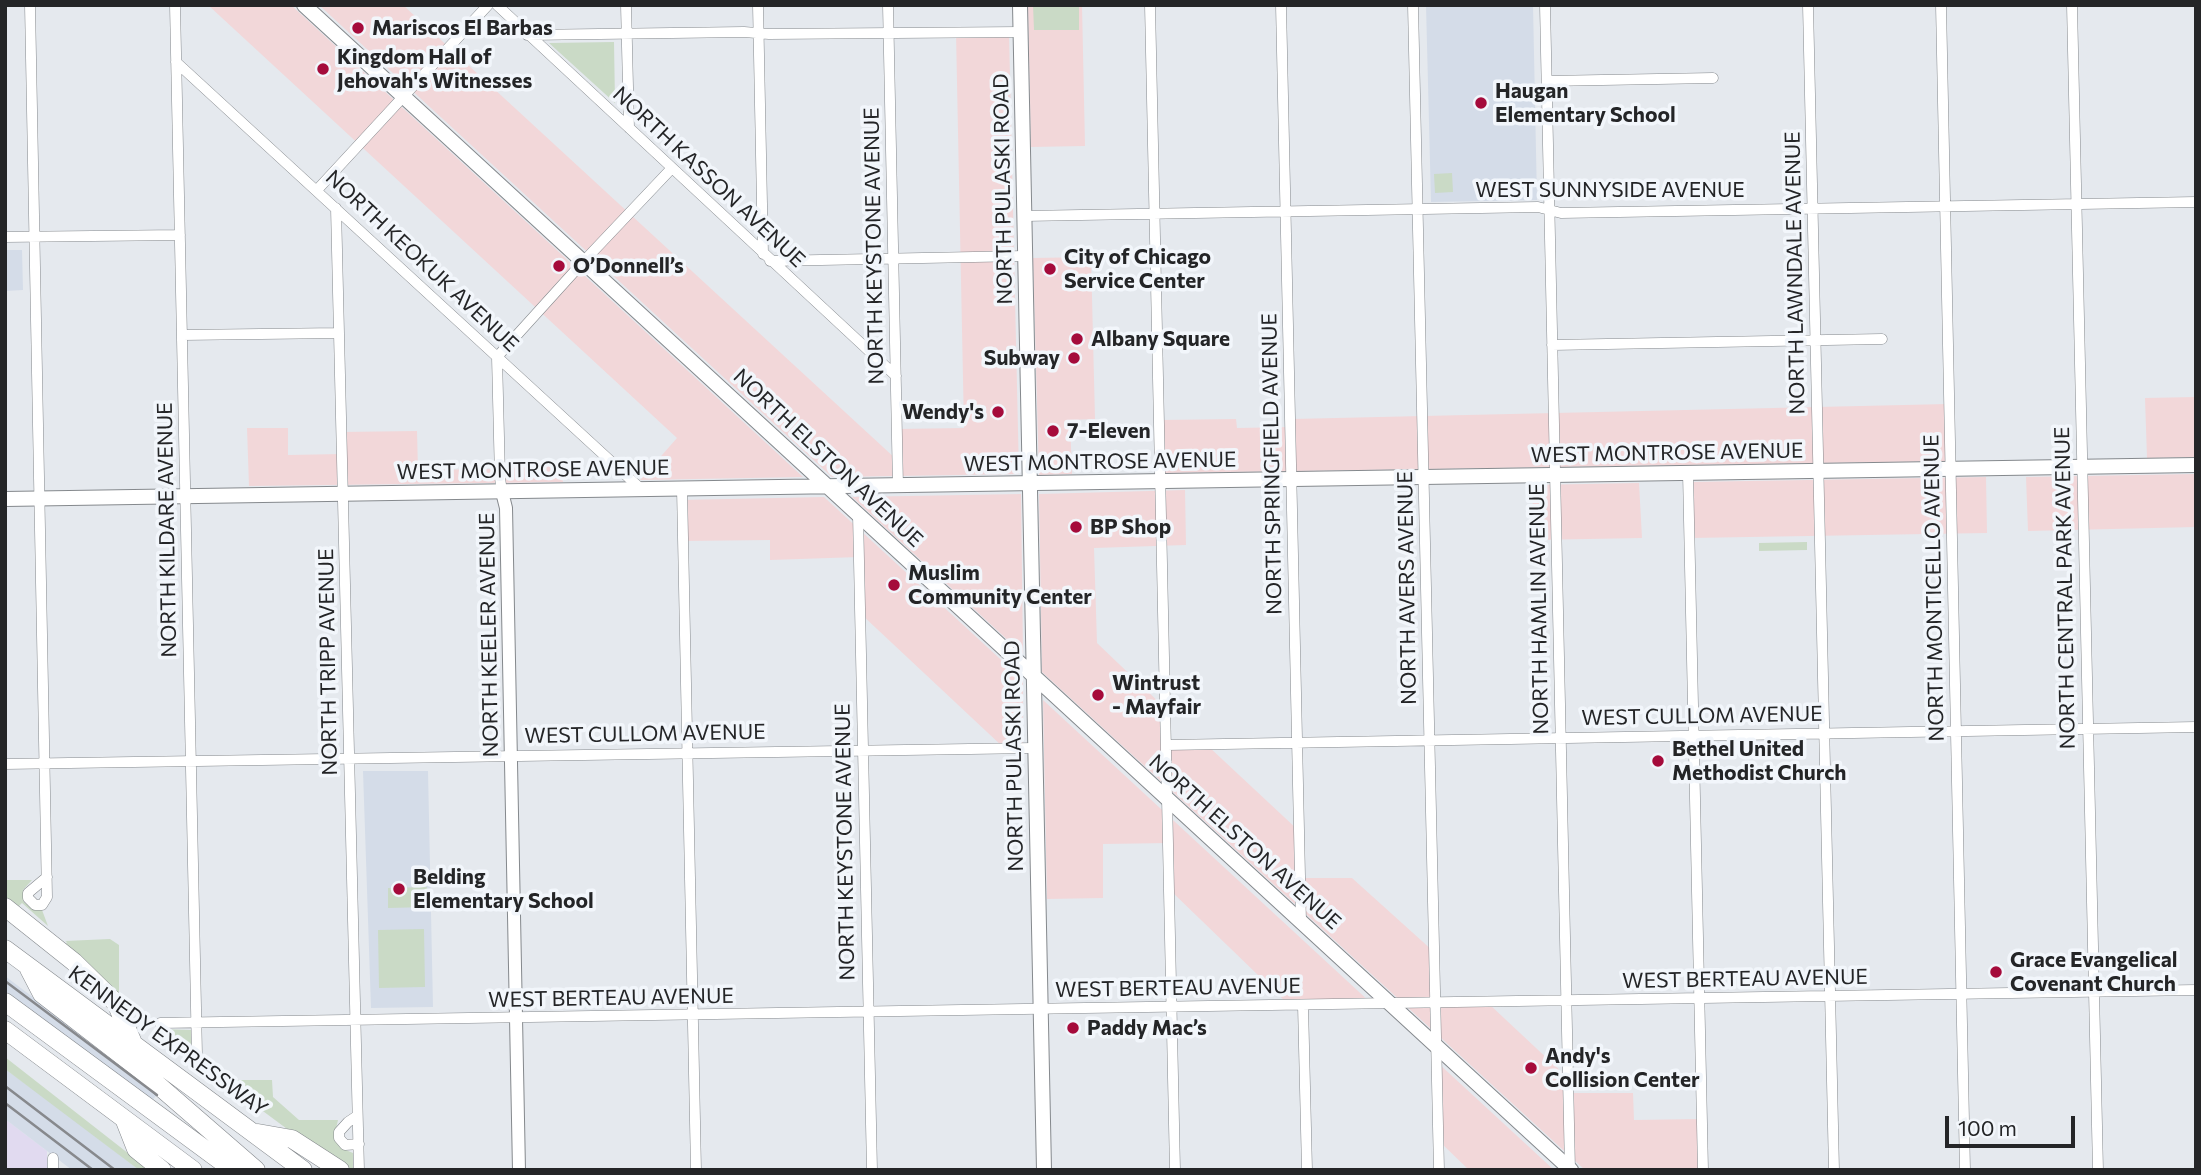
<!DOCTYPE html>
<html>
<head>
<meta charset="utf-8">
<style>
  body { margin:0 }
  #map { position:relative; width:2201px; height:1175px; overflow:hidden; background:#e5e9ee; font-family:Commissioner,sans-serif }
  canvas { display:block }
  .frame { position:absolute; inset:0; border:7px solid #242527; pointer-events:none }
  .scale { position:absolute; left:1945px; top:1116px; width:130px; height:32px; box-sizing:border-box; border:4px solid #242527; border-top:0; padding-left:9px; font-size:21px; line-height:24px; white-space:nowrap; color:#242527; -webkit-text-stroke:5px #f2f6fb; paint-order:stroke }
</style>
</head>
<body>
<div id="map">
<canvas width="2201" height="1175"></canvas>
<div class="frame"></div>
<div class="scale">100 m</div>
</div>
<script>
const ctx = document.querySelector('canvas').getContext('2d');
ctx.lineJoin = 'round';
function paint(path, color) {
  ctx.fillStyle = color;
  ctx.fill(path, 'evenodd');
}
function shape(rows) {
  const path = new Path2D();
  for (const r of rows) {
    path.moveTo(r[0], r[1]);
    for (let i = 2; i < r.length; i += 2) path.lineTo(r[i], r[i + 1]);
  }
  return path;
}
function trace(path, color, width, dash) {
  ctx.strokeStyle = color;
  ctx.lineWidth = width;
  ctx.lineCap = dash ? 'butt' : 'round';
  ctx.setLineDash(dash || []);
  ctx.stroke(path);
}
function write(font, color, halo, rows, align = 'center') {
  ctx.font = font + ' Commissioner,sans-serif';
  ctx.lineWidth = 7;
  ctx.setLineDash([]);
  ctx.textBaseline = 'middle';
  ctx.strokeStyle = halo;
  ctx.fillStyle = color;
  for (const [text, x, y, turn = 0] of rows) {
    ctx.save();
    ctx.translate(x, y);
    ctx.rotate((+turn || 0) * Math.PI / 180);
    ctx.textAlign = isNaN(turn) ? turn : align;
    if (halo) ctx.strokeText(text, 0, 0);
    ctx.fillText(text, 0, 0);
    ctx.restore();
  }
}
paint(shape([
  [208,5,291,5,803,477,640,480,677,438],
  [319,5,403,5,896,459,896,429,964,428,956,33,1009,34,1019,474,832,477],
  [1028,5,1082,5,1085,146,1031,147],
  [1091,257,1095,419,1070,420,1072,474,1039,475,1033,258],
  [2196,397,2196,457,2147,458,2145,398],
  [1948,404,1949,461,1163,473,1161,420,1236,419,1237,428,1292,427,1292,419],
  [247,428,288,428,288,455,342,454,341,432,417,431,418,470,500,469,500,464,563,463,563,482,249,486],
  [2196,474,2196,527,2028,531,2026,477],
  [1986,477,1987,533,1690,538,1689,482],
  [1639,483,1642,538,1534,540,1532,485],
  [1185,490,1186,545,1094,548,1097,643,1165,708,1166,746,1208,746,1298,830,1299,878,1352,878,1433,951,1434,1004,1489,1004,1567,1077,1568,1093,1633,1093,1634,1120,1700,1119,1701,1170,1585,1170,1042,672,1039,494],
  [1021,494,1023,654,852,497],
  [824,497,1023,680,1023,746,1003,747,861,614,859,557,770,560,770,540,682,541,681,500],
  [1043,700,1371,1003,1288,1004,1171,891,1170,843,1103,844,1103,898,1047,899],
  [1438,1063,1554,1170,1469,1170,1440,1142]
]), '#f2d7d9');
paint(shape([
  [5,1119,47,1151,47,1170,5,1170]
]), '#e1daf0');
paint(shape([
  [1426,5,1533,5,1537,200,1431,202],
  [5,250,22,250,23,290,5,291],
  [363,771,428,771,433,1007,371,1008],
  [5,976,159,1093,153,1099,151,1103,129,1087,5,993],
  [5,1069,62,1110,139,1170,72,1170,5,1119]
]), '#d4dce8');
paint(shape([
  [1033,5,1079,5,1079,30,1034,30],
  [614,42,615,103,549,43],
  [1452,173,1453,192,1435,193,1434,174],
  [1807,542,1807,550,1759,551,1759,543],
  [5,880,32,880,23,890,24,902,31,908,42,910,48,926,22,903,18,907,5,898],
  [427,887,428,907,388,908,388,888],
  [424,929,425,987,379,988,378,930],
  [110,939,119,945,119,996,64,946,67,942,65,941],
  [160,1029,191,1030,192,1054,191,1054],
  [5,1057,147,1168,146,1170,139,1170,5,1069],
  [221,1080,272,1080,273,1097,299,1120,338,1120,334,1138,341,1148,353,1153,353,1170,349,1170,302,1140]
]), '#cadac6');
const minor = shape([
  [30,5,47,897,42,905,35,905,28,898,28,893,47,877],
  [175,5,197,1055],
  [497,5,896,376],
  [626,5,629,128],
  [758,5,763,254],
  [888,5,898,486],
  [1150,5,1175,1170],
  [1281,5,1301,922],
  [1413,5,1439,1170],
  [1545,5,1570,1170],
  [1808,5,1834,1170],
  [1941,5,1965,1170],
  [2072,5,2098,1170],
  [527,35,744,32,769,34,1021,32],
  [176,62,641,489],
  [1547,81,1713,78],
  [317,190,488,5],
  [336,208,359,1170],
  [1024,216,1538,207,1561,213,2196,202],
  [5,237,180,235],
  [770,261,1025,256],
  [182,335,339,333],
  [1552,345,1882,339],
  [1688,473,1703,1170],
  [682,489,696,1170],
  [502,492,500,478,497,357,583,262,672,168],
  [858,514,872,1170],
  [1167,745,2196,727],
  [5,764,1034,748],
  [1303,1005,1307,1170],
  [160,1023,2196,990],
  [357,1116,348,1122,339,1132,339,1138,345,1145,359,1144],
  [53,1158,53,1170]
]);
const tertiary = shape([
  [502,492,506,508,519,1170]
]);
const secondary = shape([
  [304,5,1571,1170],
  [1020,5,1044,1170],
  [5,499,2196,465]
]);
const motorway = shape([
  [5,907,74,962,116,1003,133,1043],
  [5,949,303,1170],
  [29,969,42,994,143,1072,256,1170],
  [5,1002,233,1170],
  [5,1030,193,1170],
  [125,1121,136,1149,162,1170],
  [258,1133,292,1139,340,1170]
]);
trace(minor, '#85898d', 11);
trace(tertiary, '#85898d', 14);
trace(secondary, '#85898d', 16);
trace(motorway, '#85898d', 19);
trace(minor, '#fff', 10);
trace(tertiary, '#fff', 12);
trace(secondary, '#fff', 14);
trace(motorway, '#fff', 18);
trace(shape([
  [5,981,157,1095],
  [5,1086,115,1170],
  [5,1103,93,1170]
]), '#87898d', 2.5);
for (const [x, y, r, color] of [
  [358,28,7,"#a50b3b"],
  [323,69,7,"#a50b3b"],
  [1481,103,7,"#a50b3b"],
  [559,266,7,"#a50b3b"],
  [1050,269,7,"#a50b3b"],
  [1077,339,7,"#a50b3b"],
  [1074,358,7,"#a50b3b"],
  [998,412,7,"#a50b3b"],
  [1053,431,7,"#a50b3b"],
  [1076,527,7,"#a50b3b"],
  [894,585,7,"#a50b3b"],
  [1098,695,7,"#a50b3b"],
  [1658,761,7,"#a50b3b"],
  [399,889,7,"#a50b3b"],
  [1996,972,7,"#a50b3b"],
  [1073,1028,7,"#a50b3b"],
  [1531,1068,7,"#a50b3b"]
]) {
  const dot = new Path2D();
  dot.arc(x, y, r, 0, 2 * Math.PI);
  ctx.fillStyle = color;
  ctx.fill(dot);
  trace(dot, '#f2f6fb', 2.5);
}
write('bold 21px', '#242527', '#f2f6fb', [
  ["Mariscos El Barbas",372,28],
  ["Kingdom Hall of",337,57],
  ["Jehovah's Witnesses",337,81],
  ["Haugan",1495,91],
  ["Elementary School",1495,115],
  ["City of Chicago",1064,257],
  ["Service Center",1064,281],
  ["O’Donnell’s",573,266],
  ["Albany Square",1091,339],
  ["Subway",1060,358,"right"],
  ["Wendy's",984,412,"right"],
  ["7-Eleven",1067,431],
  ["BP Shop",1090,527],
  ["Muslim",908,573],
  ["Community Center",908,597],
  ["Wintrust",1112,683],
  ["- Mayfair",1112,707],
  ["Bethel United",1672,749],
  ["Methodist Church",1672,773],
  ["Belding",413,877],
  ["Elementary School",413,901],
  ["Grace Evangelical",2010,960],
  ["Covenant Church",2010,984],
  ["Paddy Mac’s",1087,1028],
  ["Andy's",1545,1056],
  ["Collision Center",1545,1080]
], 'left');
write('21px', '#242527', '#f2f6fb', [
  ["NORTH KASSON AVENUE",709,177,43],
  ["NORTH PULASKI ROAD",1003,189,-91],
  ["WEST SUNNYSIDE AVENUE",1610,190],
  ["NORTH KEYSTONE AVENUE",874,246,-91],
  ["NORTH KEOKUK AVENUE",422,261,43],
  ["NORTH LAWNDALE AVENUE",1795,273,-91],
  ["WEST MONTROSE AVENUE",1667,453,-1],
  ["NORTH ELSTON AVENUE",828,458,43],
  ["WEST MONTROSE AVENUE",1100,462,-1],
  ["NORTH SPRINGFIELD AVENUE",1272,464,-91],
  ["WEST MONTROSE AVENUE",533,470,-1],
  ["NORTH KILDARE AVENUE",167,530,-91],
  ["NORTH AVERS AVENUE",1407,588,-91],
  ["NORTH MONTICELLO AVENUE",1934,588,-91],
  ["NORTH CENTRAL PARK AVENUE",2065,588,-91],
  ["NORTH HAMLIN AVENUE",1539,609,-91],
  ["NORTH KEELER AVENUE",489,635,-91],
  ["NORTH TRIPP AVENUE",328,662,-91],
  ["WEST CULLOM AVENUE",1702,716,-1],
  ["WEST CULLOM AVENUE",645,734,-1],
  ["NORTH PULASKI ROAD",1014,756,-91],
  ["NORTH KEYSTONE AVENUE",845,842,-91],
  ["NORTH ELSTON AVENUE",1245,842,42],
  ["WEST BERTEAU AVENUE",1745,979,-1],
  ["WEST BERTEAU AVENUE",1178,988,-1],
  ["WEST BERTEAU AVENUE",611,998,-1],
  ["KENNEDY EXPRESSWAY",168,1041,36]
]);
</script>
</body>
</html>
